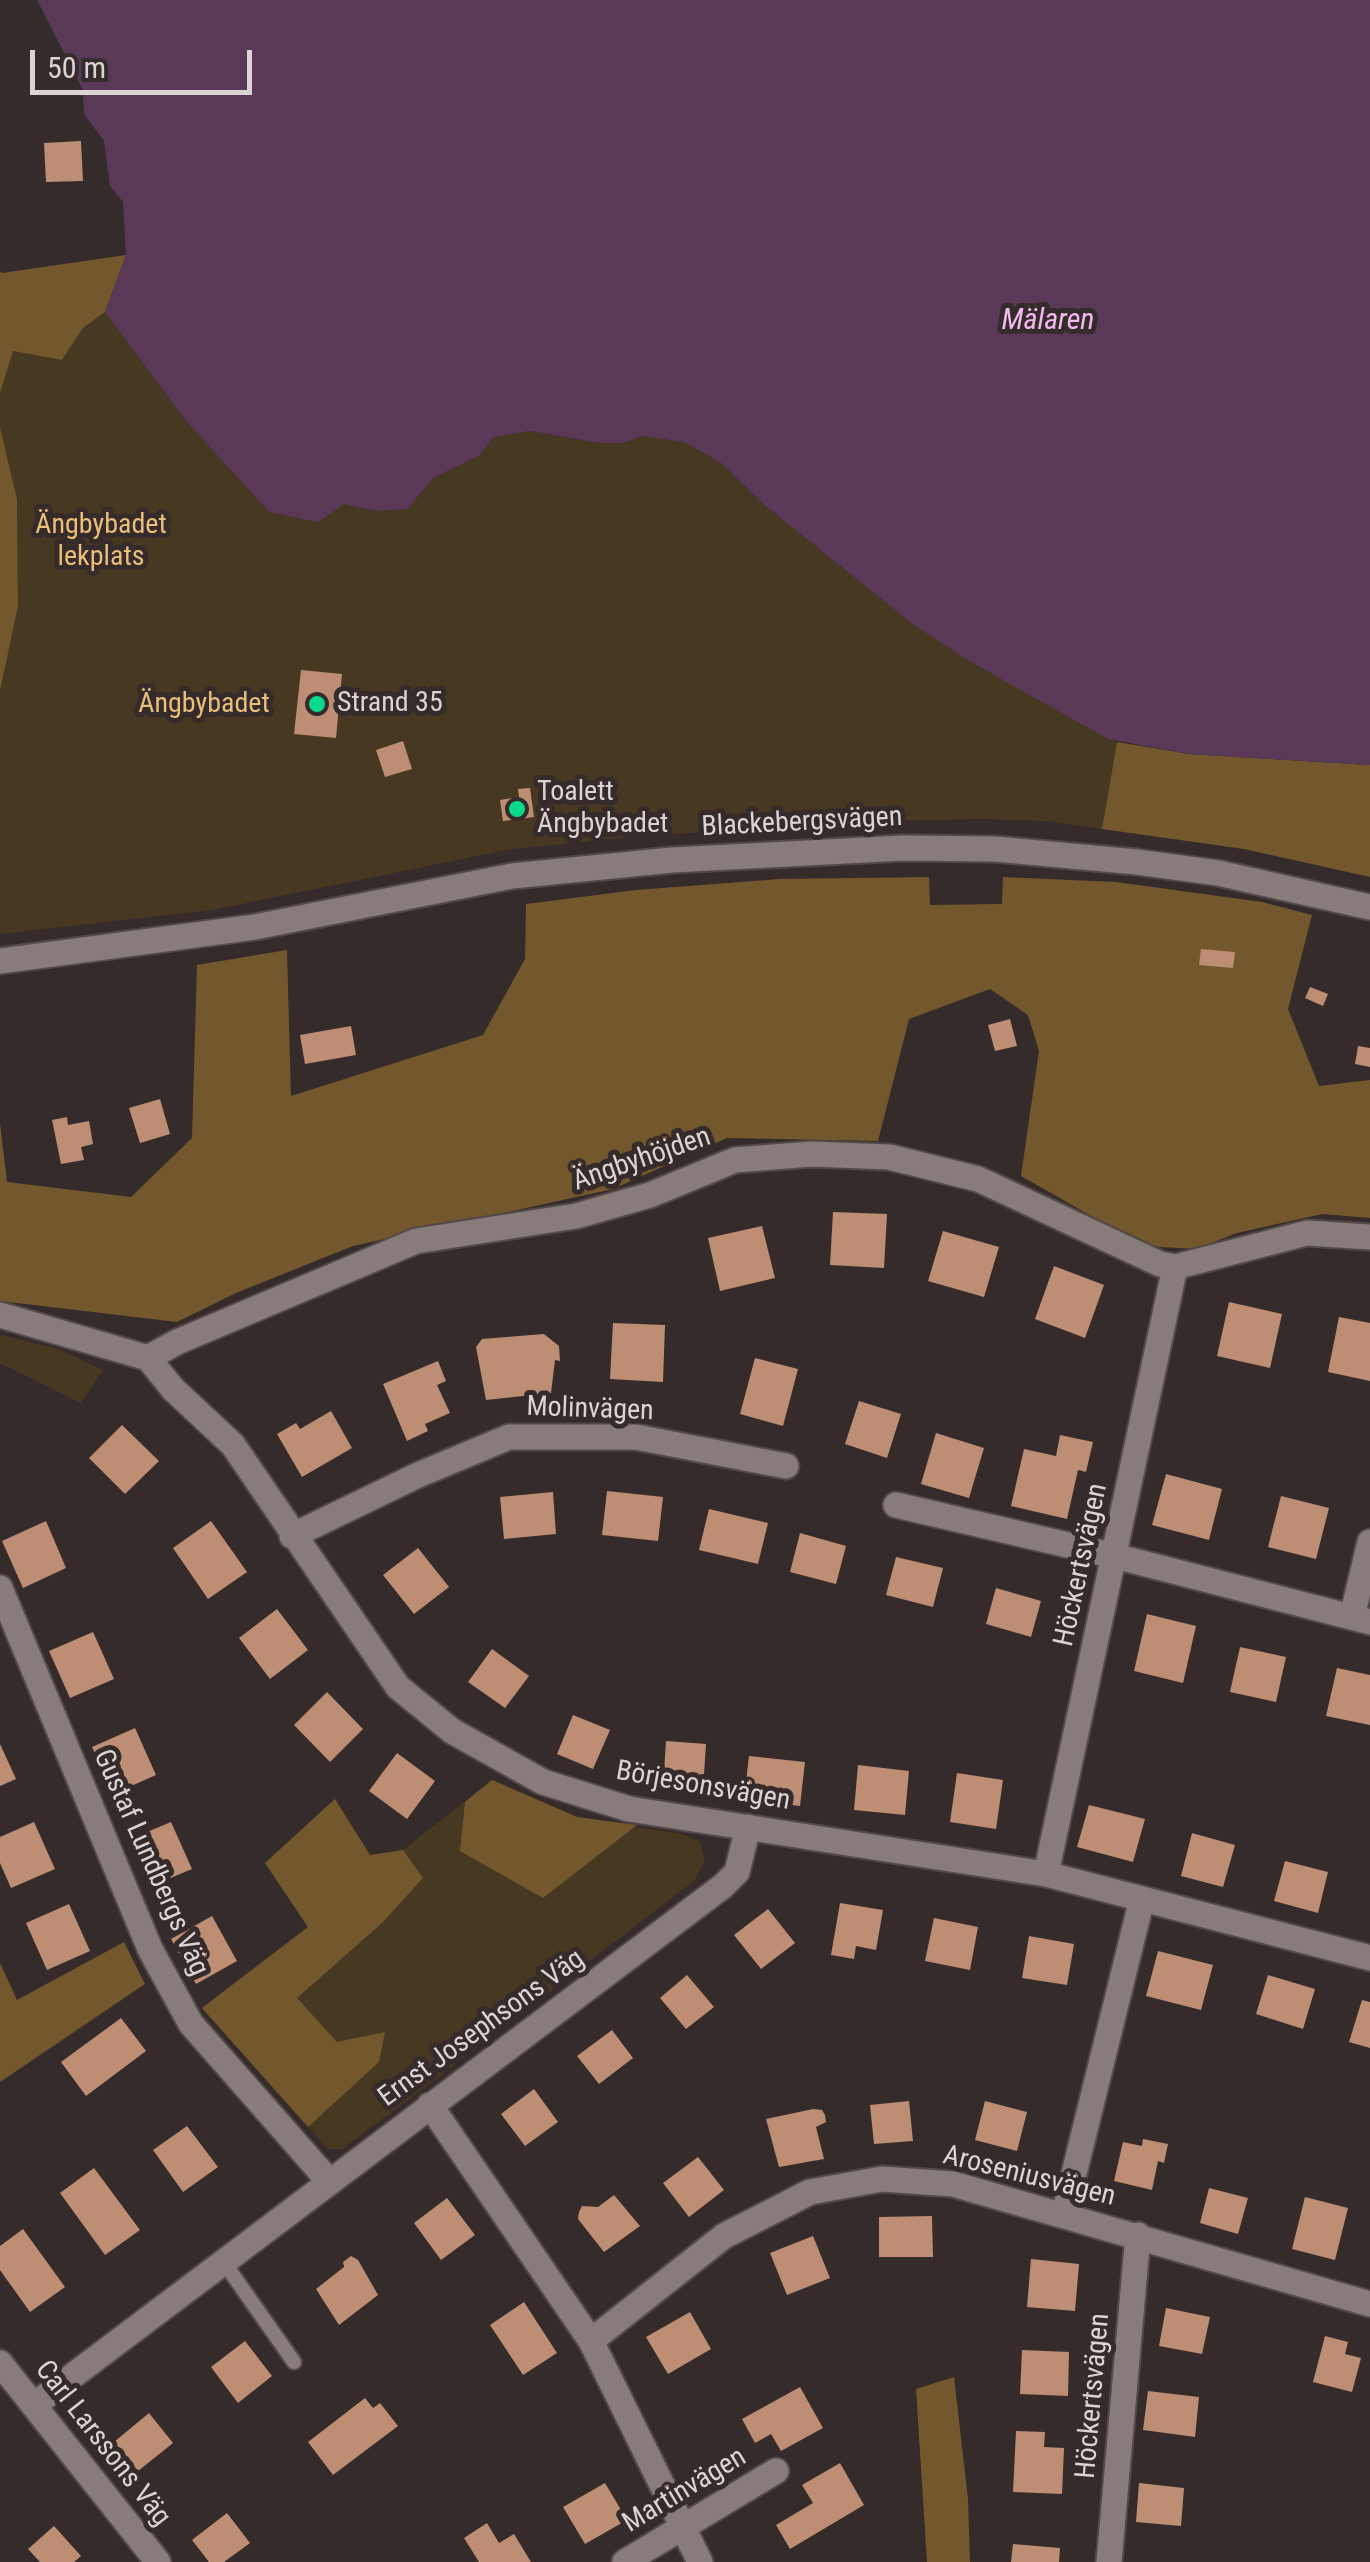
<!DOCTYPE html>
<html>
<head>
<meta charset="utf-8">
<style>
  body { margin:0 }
  #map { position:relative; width:1370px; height:2562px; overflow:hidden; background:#352b2a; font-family:"Roboto Condensed",sans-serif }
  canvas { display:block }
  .scale { position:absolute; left:30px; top:50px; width:222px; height:45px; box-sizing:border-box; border:5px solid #dbd4d3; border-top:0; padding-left:12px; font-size:30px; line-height:35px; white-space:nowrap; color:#dbd4d3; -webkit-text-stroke:8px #352b2a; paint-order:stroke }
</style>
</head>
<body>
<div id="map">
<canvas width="1370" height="2562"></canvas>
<div class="scale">50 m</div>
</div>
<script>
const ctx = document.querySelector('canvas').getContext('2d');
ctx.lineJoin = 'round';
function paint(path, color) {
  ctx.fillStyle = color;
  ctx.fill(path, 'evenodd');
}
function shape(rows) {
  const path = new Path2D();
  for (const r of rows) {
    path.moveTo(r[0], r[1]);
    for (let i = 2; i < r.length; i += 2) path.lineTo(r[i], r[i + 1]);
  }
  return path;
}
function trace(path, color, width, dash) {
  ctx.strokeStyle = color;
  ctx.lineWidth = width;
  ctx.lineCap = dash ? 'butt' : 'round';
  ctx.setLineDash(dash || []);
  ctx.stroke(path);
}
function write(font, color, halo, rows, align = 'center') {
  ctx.font = font + ' "Roboto Condensed",sans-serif';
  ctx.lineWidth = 10;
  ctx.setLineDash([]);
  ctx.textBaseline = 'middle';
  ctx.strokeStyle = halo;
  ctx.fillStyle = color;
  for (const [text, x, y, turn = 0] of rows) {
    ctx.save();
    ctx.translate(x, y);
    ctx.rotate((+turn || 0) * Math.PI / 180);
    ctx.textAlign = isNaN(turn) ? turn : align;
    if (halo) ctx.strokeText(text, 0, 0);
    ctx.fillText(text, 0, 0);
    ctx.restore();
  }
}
paint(shape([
  [105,312,185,420,269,512,344,504,376,511,408,509,433,478,480,455,494,437,531,431,600,443,624,443,642,436,684,442,721,463,762,503,915,626,971,662,1117,742,1102,829,1046,821,982,819,848,822,619,838,506,850,213,910,0,934,0,691,18,606,17,499,0,427,0,393,13,351,62,360,83,328],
  [0,1335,59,1349,103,1370,81,1403,0,1363],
  [492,1780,577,1817,682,1834,700,1842,705,1861,694,1881,407,2101,342,2149,328,2149,202,2008,308,1927,265,1863,335,1799,370,1855,403,1850]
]), '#473822');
paint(shape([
  [126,255,105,312,83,328,62,360,13,351,0,393,0,271,2,273],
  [0,427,17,499,18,606,0,691],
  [1117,742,1189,754,1370,765,1370,877,1244,849,1102,829],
  [929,877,930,905,1002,904,1003,877,1116,882,1262,902,1312,915,1288,1009,1319,1086,1370,1080,1370,1218,1322,1214,1237,1233,1196,1249,1144,1246,1021,1176,1039,1051,1028,1015,990,989,909,1019,878,1141,727,1138,613,1189,353,1246,236,1293,177,1322,0,1301,0,1123,7,1182,131,1197,192,1138,197,965,287,950,291,1096,483,1035,525,959,526,904,636,890,780,879],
  [492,1780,577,1817,637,1825,543,1898,460,1851,465,1802],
  [335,1799,370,1855,403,1850,423,1878,382,1923,297,1998,337,2042,385,2032,379,2062,308,2127,202,2008,308,1927,265,1863],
  [124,1942,145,1984,0,2082,0,1963,17,2000],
  [954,2377,968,2499,970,2562,927,2562,916,2389]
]), '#73582e');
paint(shape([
  [37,0,1370,0,1370,765,1189,754,1108,739,971,662,915,626,762,503,721,463,684,442,642,436,624,443,600,443,530,431,494,437,480,455,433,478,408,509,376,511,344,504,318,522,269,512,185,420,105,312,126,255,123,202,110,186,104,141,84,114,83,90]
]), '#593858');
paint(shape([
  [81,141,83,181,46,182,44,143],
  [301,670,342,674,336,738,294,734],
  [403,741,412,769,385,777,376,750],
  [530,788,534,817,503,821,500,800,519,797,518,789],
  [1201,949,1235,952,1233,968,1199,965],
  [1310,987,1328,994,1323,1006,1305,998],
  [1010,1019,1017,1046,995,1051,988,1025],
  [351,1026,356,1055,305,1064,300,1035],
  [1358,1046,1370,1048,1370,1067,1355,1064],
  [160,1099,170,1134,140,1143,129,1108],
  [67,1117,68,1125,89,1121,93,1144,81,1147,84,1160,61,1164,52,1120],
  [833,1212,887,1214,884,1268,830,1265],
  [762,1226,775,1278,720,1291,708,1238],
  [943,1231,999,1247,984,1297,928,1281],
  [1054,1266,1104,1285,1085,1338,1035,1319],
  [1229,1302,1282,1314,1270,1368,1217,1356],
  [1339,1317,1370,1323,1370,1381,1328,1372],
  [613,1323,665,1325,663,1382,610,1379],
  [544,1334,559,1346,560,1361,555,1360,551,1393,486,1400,476,1347,482,1339],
  [755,1358,798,1369,783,1426,740,1414],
  [438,1361,446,1381,437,1385,450,1413,425,1424,428,1431,407,1441,383,1384],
  [859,1401,901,1414,887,1458,845,1444],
  [331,1411,352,1448,302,1477,277,1434,296,1423,300,1429],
  [122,1425,159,1461,125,1494,89,1458],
  [936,1433,984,1448,969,1498,921,1484],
  [1060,1435,1093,1442,1086,1472,1078,1470,1067,1519,1011,1506,1024,1449,1056,1456],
  [1166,1474,1222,1489,1209,1540,1152,1525],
  [607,1491,663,1497,658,1541,602,1535],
  [553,1492,556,1534,504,1539,500,1497],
  [1281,1496,1329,1508,1316,1559,1268,1547],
  [709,1509,768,1523,758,1564,699,1550],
  [46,1521,66,1568,23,1588,2,1541],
  [211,1521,247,1572,208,1599,173,1548],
  [800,1533,846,1546,836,1584,790,1572],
  [418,1548,449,1587,414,1614,383,1575],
  [896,1557,943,1568,933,1607,886,1595],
  [996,1588,1041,1601,1031,1637,986,1624],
  [277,1609,308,1650,270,1679,239,1638],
  [1147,1614,1196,1626,1183,1683,1134,1671],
  [93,1632,114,1679,70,1698,49,1651],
  [1240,1647,1286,1657,1276,1702,1230,1692],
  [492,1649,529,1676,505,1708,468,1682],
  [1337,1668,1370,1675,1370,1725,1326,1716],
  [327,1692,363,1729,330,1762,294,1725],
  [573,1715,610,1730,593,1769,557,1754],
  [135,1728,156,1775,113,1794,92,1747],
  [666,1741,706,1744,703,1790,663,1787],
  [0,1744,16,1779,0,1786],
  [397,1753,435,1781,407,1819,369,1791],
  [749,1756,805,1762,800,1806,744,1799],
  [858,1765,909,1771,905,1815,854,1810],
  [957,1773,1003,1780,996,1829,950,1822],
  [1089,1805,1145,1819,1133,1862,1077,1847],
  [34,1822,55,1869,11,1888,0,1863,0,1837],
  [171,1822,192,1869,149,1887,128,1840],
  [1192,1833,1235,1845,1223,1887,1181,1876],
  [1285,1861,1328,1872,1318,1913,1274,1901],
  [840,1903,883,1910,876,1950,856,1946,854,1959,831,1955],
  [69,1904,90,1951,47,1970,26,1923],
  [768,1909,795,1943,761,1969,734,1935],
  [212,1916,237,1961,196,1984,171,1939],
  [934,1918,978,1927,970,1970,925,1961],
  [1029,1936,1074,1944,1067,1985,1022,1978],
  [1158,1951,1213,1965,1201,2010,1146,1996],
  [687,1975,714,2007,686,2029,660,1998],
  [1268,1975,1315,1989,1303,2029,1256,2014],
  [1362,2000,1370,2002,1370,2048,1349,2042],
  [121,2018,146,2051,86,2096,61,2062],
  [612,2030,633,2058,599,2084,577,2056],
  [534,2089,558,2122,525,2146,501,2114],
  [909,2101,913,2141,874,2144,870,2105],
  [985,2101,1027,2112,1017,2151,975,2140],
  [813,2109,822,2110,825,2115,826,2122,816,2127,824,2159,779,2167,766,2119],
  [187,2126,218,2167,183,2192,153,2150],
  [1143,2139,1168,2144,1164,2163,1158,2161,1152,2190,1114,2181,1123,2142,1142,2146],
  [698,2157,724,2190,689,2217,663,2183],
  [94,2168,140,2230,105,2255,60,2193],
  [1209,2188,1248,2198,1238,2234,1200,2223],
  [614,2195,640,2226,604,2252,578,2219,579,2212,582,2206,598,2207],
  [1305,2197,1348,2208,1335,2260,1292,2249],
  [447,2198,475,2235,441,2260,414,2223],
  [932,2216,933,2257,879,2257,879,2217],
  [23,2229,65,2287,30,2312,0,2270,0,2246],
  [813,2236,830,2278,787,2295,770,2253],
  [351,2256,358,2260,378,2295,339,2325,316,2289,344,2267,343,2262],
  [1031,2259,1079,2264,1075,2311,1027,2307],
  [524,2302,557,2353,523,2375,490,2325],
  [1166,2308,1210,2317,1202,2354,1159,2346],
  [690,2312,711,2349,668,2374,646,2337],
  [1325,2336,1348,2342,1345,2354,1361,2358,1352,2392,1313,2382],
  [245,2341,272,2376,238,2403,211,2367],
  [1022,2350,1069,2352,1068,2396,1020,2394],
  [800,2387,823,2428,781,2451,771,2434,755,2443,742,2419],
  [1148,2391,1199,2397,1195,2437,1143,2430],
  [365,2398,373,2408,380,2403,398,2426,333,2475,308,2442],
  [149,2413,173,2443,138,2471,114,2442],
  [1016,2431,1045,2432,1044,2447,1064,2448,1062,2494,1013,2492],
  [840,2463,864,2505,790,2549,776,2525,813,2503,802,2485],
  [605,2483,627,2520,585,2544,563,2507],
  [1139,2483,1184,2488,1181,2526,1136,2522],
  [227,2513,250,2543,224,2562,209,2562,192,2540],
  [487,2523,499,2543,514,2534,531,2562,479,2562,464,2538],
  [54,2526,81,2556,74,2562,40,2562,28,2549],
  [1013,2544,1060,2548,1059,2562,1011,2562]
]), '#bd8e74');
const service = shape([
  [223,2261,294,2362]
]);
const minor = shape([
  [0,1315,148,1358,177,1342,416,1241,576,1216,650,1195,735,1160,812,1154,889,1157,978,1179,1160,1264,1175,1267,1307,1233,1370,1237],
  [148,1358,173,1389,233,1445,398,1687,452,1731,543,1782,629,1809,1046,1874,1370,1958],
  [896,1505,1115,1556,1370,1622],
  [292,1536,418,1475,509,1437,636,1437,786,1466],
  [0,1588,150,1949,191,2024,328,2180],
  [1352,1617,1370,1542],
  [1046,1874,1175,1267],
  [430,2105,591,2341,700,2562],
  [1064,2214,1142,1899],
  [591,2341,724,2236,810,2192,882,2179,953,2184,1370,2304],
  [0,2363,158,2562],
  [34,2405,723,1886,737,1872,748,1827],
  [625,2562,776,2471],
  [1109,2562,1138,2235]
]);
const tertiary = shape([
  [0,961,255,927,512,876,672,860,903,848,995,849,1137,862,1218,873,1370,907]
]);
trace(service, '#524949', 18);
trace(minor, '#524949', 29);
trace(tertiary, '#524949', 29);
trace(service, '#887c7b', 14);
trace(minor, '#887c7b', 25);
trace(tertiary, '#887c7b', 25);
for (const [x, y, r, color] of [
  [317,704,10,"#0ad98b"],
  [517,809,10,"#0ad98b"]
]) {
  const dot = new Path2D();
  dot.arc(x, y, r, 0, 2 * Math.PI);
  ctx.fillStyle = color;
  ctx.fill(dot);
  trace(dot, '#352b2a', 4);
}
write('28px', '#eabe7b', '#352b2a', [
  ["Ängbybadet",101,526],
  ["lekplats",101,558],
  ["Ängbybadet",204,705]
]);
write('28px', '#dbd4d3', '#352b2a', [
  ["Strand 35",337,704],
  ["Toalett",537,793],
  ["Ängbybadet",537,825]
], 'left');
write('28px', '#dbd4d3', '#352b2a', [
  ["Blackebergsvägen",802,823,-3],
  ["Ängbyhöjden",642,1160,-19],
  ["Molinvägen",590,1410,2],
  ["Höckertsvägen",1082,1565,-78],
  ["Börjesonsvägen",703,1787,10],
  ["Gustaf Lundbergs Väg",150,1863,66],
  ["Ernst Josephsons Väg",482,2029,-36],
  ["Aroseniusvägen",1029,2177,14],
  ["Höckertsvägen",1094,2396,-85],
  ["Carl Larssons Väg",102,2444,52],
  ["Martinvägen",685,2491,-31]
]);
write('italic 30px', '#f3b8ef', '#352b2a', [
  ["Mälaren",1048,321]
]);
</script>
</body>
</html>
